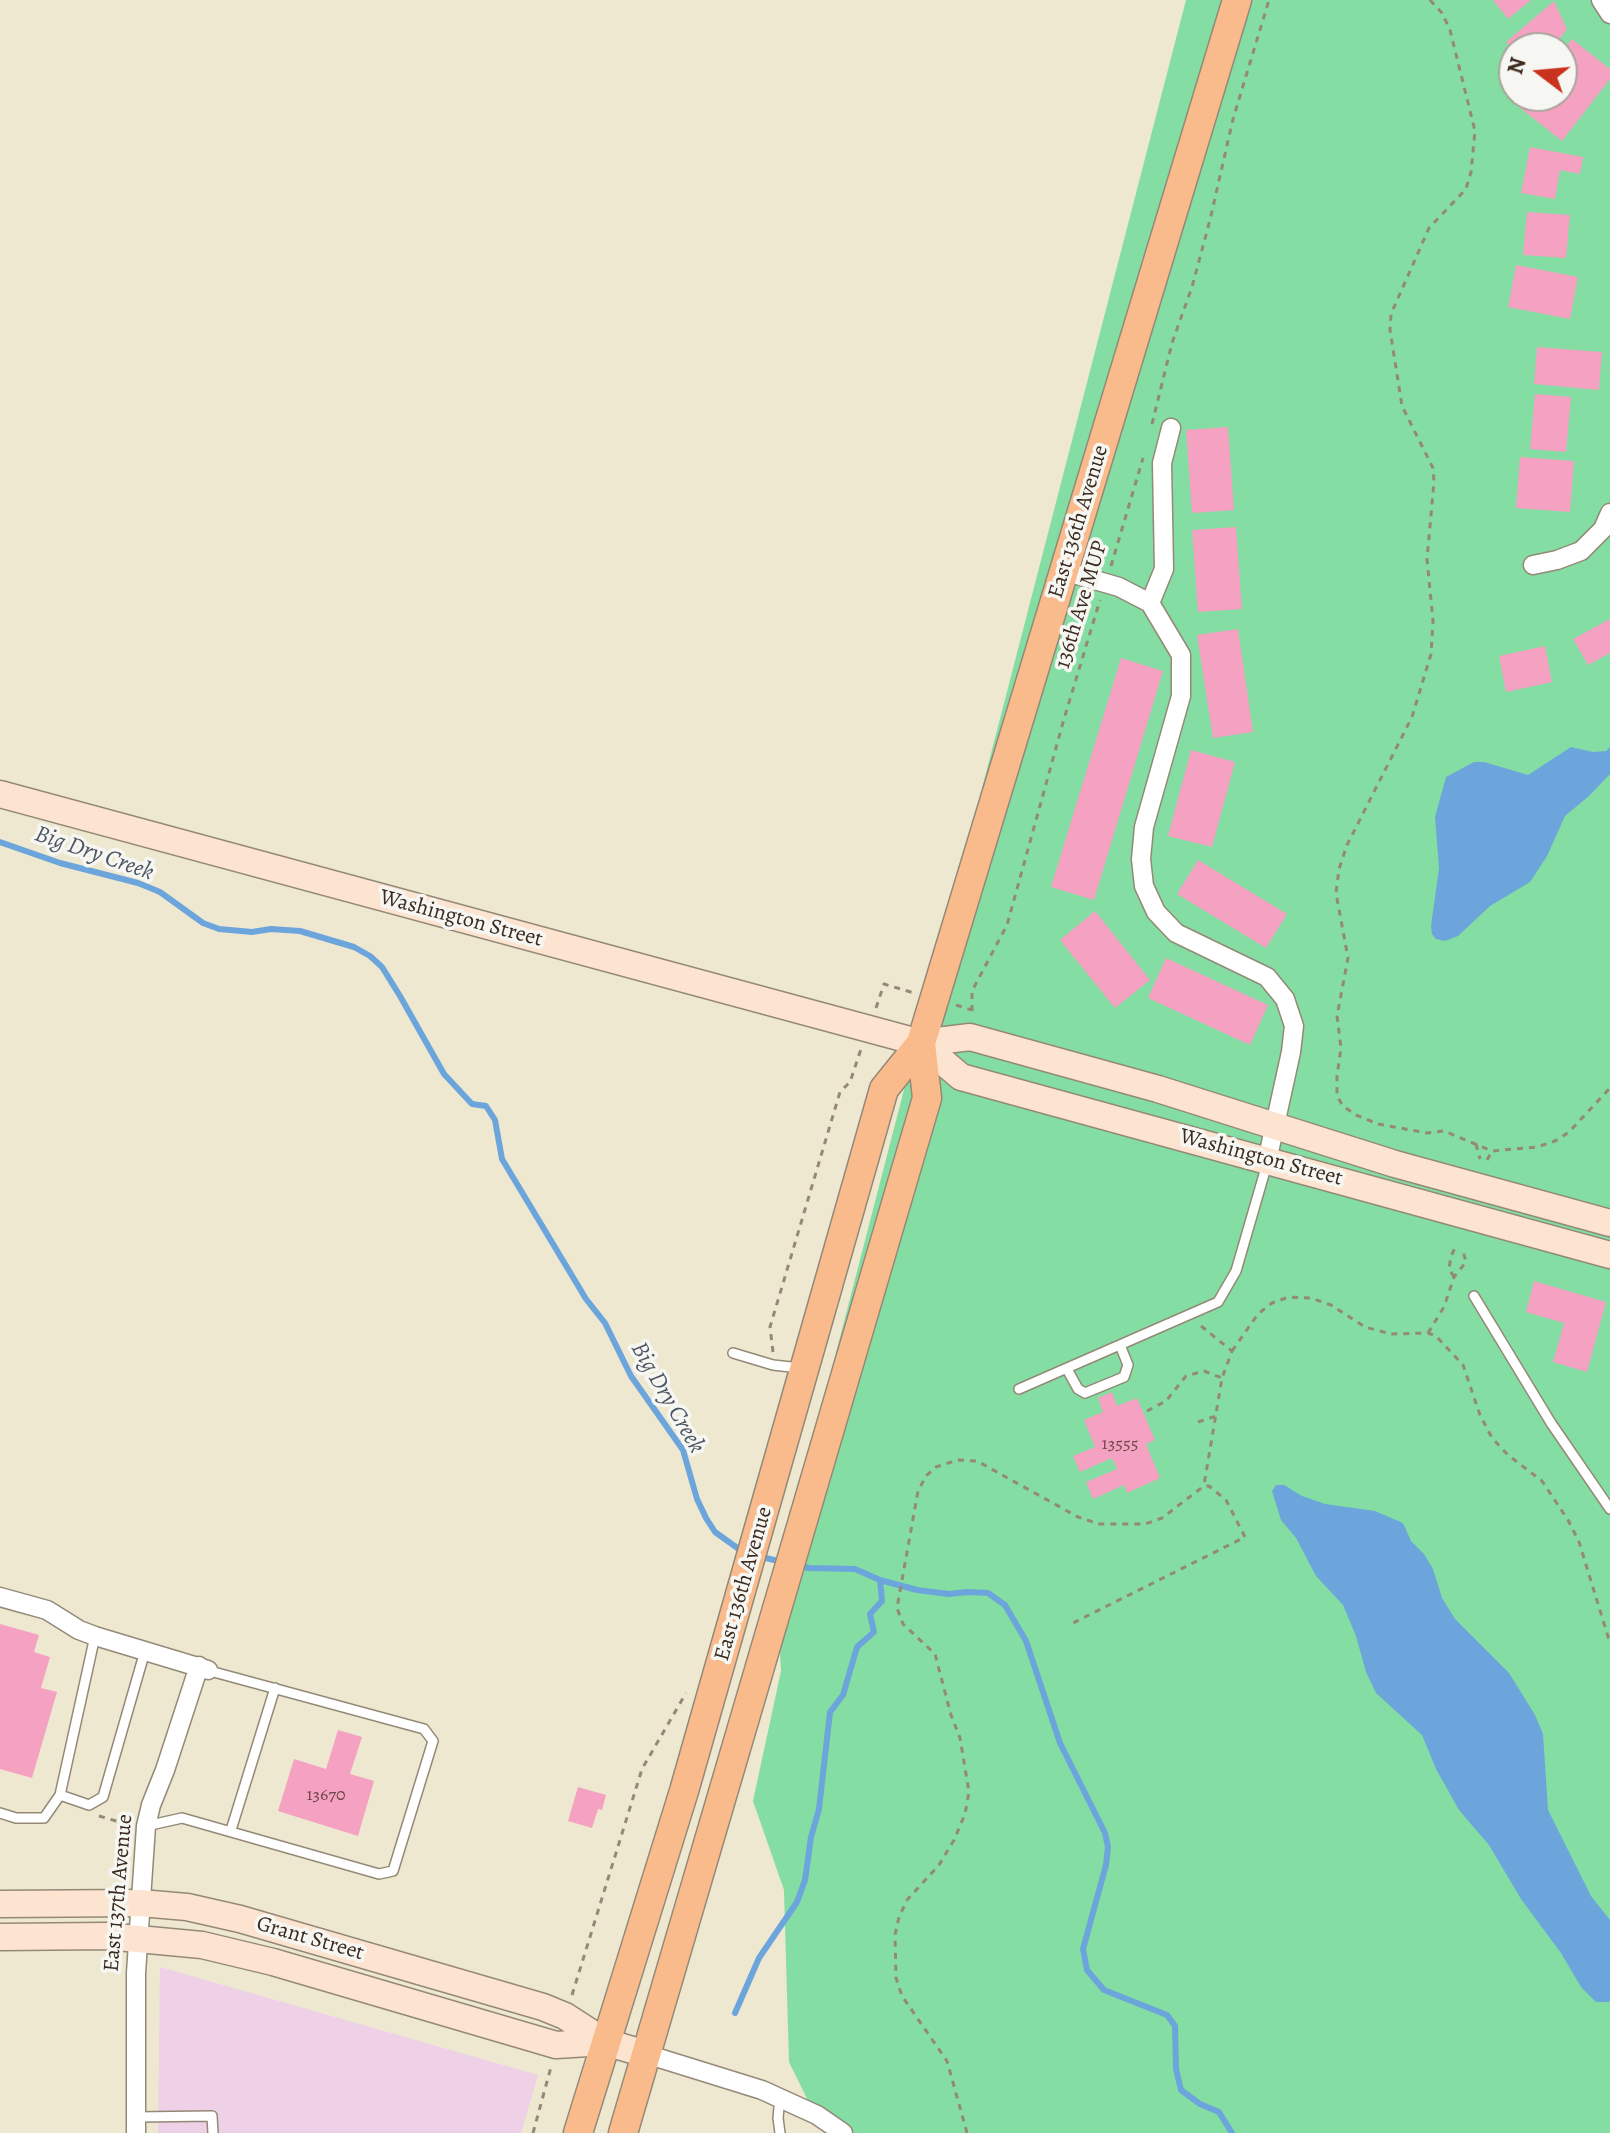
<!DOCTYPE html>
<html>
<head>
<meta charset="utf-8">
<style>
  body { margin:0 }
  #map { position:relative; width:1610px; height:2133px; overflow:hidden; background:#eee8d0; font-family:Alegreya,serif }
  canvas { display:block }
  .north { position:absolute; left:1498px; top:32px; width:80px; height:80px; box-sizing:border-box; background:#f6f6f2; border:2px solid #aba49d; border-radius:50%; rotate:286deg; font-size:22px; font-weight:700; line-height:32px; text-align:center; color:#3b2a1e }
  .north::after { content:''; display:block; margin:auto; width:28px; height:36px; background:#c8321e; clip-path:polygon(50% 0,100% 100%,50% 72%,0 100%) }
</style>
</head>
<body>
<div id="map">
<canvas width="1610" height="2133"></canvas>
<div class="north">N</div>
</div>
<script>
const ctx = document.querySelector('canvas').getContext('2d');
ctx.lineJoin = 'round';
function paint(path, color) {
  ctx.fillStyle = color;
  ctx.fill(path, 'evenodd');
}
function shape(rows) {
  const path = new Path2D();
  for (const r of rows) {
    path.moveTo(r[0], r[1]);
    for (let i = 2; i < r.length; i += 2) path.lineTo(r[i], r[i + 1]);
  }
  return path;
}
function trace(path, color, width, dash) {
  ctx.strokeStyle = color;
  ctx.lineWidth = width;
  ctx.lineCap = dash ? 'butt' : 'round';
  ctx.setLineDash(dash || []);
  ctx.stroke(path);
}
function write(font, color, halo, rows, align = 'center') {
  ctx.font = font + ' Alegreya,serif';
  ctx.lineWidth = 7;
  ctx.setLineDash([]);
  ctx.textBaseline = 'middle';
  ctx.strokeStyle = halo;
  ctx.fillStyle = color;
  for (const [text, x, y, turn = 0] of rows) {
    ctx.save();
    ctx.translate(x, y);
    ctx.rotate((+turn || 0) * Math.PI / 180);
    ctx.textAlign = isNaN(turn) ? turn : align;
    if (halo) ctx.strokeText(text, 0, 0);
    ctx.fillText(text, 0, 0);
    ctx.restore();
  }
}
paint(shape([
  [160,1967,538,2075,521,2133,158,2133]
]), '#eed0e7');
paint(shape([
  [1186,0,1610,0,1610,2133,824,2133,789,2062,784,1890,753,1801,781,1671,780,1653,810,1453],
  [1514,48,1562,48,1562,96,1514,96]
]), '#84dda2');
paint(shape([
  [1571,747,1593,752,1606,751,1610,747,1610,774,1589,796,1565,816,1547,856,1530,882,1490,906,1458,936,1445,941,1436,939,1432,934,1431,926,1439,868,1435,817,1446,777,1474,762,1484,762,1528,775],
  [1276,1485,1284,1485,1302,1496,1325,1504,1375,1511,1403,1523,1411,1541,1424,1554,1433,1569,1442,1598,1455,1619,1509,1673,1535,1715,1543,1734,1548,1810,1591,1896,1610,1920,1610,2001,1608,2002,1596,2002,1581,1987,1561,1953,1521,1899,1489,1845,1459,1810,1436,1769,1422,1735,1376,1693,1366,1672,1356,1636,1343,1605,1316,1576,1296,1538,1281,1520,1272,1491]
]), '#6ca5db');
trace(shape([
  [0,842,60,863,138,883,160,892,203,923,219,929,252,932,271,929,300,931,354,947,370,956,382,967,400,996,444,1074,472,1104,486,1106,495,1120,502,1159,586,1299,605,1323,631,1376,683,1450,697,1499,706,1518,715,1532,743,1552],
  [758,1556,782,1562],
  [797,1565,809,1568,855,1569,880,1580,917,1590,949,1594,967,1592,988,1593,1005,1605,1026,1641,1060,1743,1105,1833,1108,1847,1106,1865,1083,1949,1087,1970,1104,1990,1167,2015,1175,2026,1176,2069,1181,2090,1200,2104,1219,2112,1232,2133],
  [735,2013,759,1958,797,1902,805,1880,811,1837,819,1809,830,1712,843,1695,857,1647,874,1632,870,1614,882,1601,880,1580]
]), '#6ca5db', 6);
paint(shape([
  [1493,0,1531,0,1508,19],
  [1554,1,1567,29,1553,48,1514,48,1514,52,1506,42],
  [1572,39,1610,69,1610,79,1562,141,1519,107,1527,96,1562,96,1562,52],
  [1530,147,1583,157,1580,174,1560,170,1555,199,1521,193],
  [1527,212,1570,215,1566,258,1523,255],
  [1516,265,1578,277,1570,319,1508,307],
  [1537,347,1602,352,1599,390,1534,384],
  [1535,394,1571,397,1566,452,1530,449],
  [1228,427,1234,510,1192,513,1186,430],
  [1520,457,1574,461,1570,512,1516,508],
  [1236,527,1242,609,1198,612,1192,530],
  [1610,619,1610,653,1588,665,1573,639],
  [1238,629,1253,732,1213,738,1197,635],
  [1545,646,1552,682,1506,692,1499,656],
  [1121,658,1163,671,1094,900,1051,887],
  [1191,750,1235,762,1212,847,1168,836],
  [1198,860,1287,914,1266,948,1177,894],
  [1095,911,1150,980,1115,1008,1060,940],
  [1166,958,1268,1005,1250,1045,1148,998],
  [1534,1281,1606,1302,1587,1372,1553,1362,1564,1323,1526,1312],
  [1112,1392,1117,1406,1137,1398,1155,1440,1146,1444,1160,1478,1127,1493,1124,1485,1093,1499,1086,1482,1117,1469,1112,1458,1080,1472,1073,1456,1095,1447,1084,1420,1103,1412,1098,1398],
  [0,1624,39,1635,34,1652,50,1657,41,1688,57,1692,32,1778,0,1769],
  [338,1730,362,1737,350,1774,374,1781,358,1836,278,1811,294,1759,326,1769],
  [578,1787,606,1795,602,1810,598,1809,592,1828,568,1821]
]), '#f5a1c2');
const lane = shape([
  [1474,1296,1551,1423,1610,1509],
  [733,1353,773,1365,800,1368],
  [1067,1369,1078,1389,1085,1393,1124,1377,1128,1365,1120,1345],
  [1019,1389,1218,1302,1236,1271,1267,1164],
  [60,1795,89,1805,103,1797,145,1651],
  [0,1813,16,1818,44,1818,60,1795,95,1636],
  [146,1826,182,1818,379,1874,393,1871,433,1741,424,1729,210,1671],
  [231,1830,275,1688],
  [780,2097,778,2118,780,2133],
  [136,2117,212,2116,213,2133]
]);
const street = shape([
  [1601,0,1610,14],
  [1533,565,1557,560,1581,551,1603,529,1610,513],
  [1064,571,1119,587,1150,603,1181,655,1181,696,1144,827,1141,859,1144,886,1156,912,1176,933,1267,977,1285,999,1294,1026,1291,1052,1267,1161],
  [1150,603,1164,569,1162,463,1171,428],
  [0,1597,47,1610,79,1630,95,1636,208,1670],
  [646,2054,762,2090,817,2115,843,2133],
  [136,2133,136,1973,146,1826,151,1805,165,1770,199,1666]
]);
const secondary = shape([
  [0,794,921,1043,970,1037,1158,1089,1395,1164,1610,1223],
  [921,1043,961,1077,1610,1255],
  [0,1904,140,1903,187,1907,240,1919,543,2007,565,2016,605,2042,646,2054],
  [0,1937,106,1936,202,1945,273,1962,556,2045,605,2042]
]);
const primary = shape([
  [578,2133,684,1791,884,1089,921,1043,1237,0],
  [623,2133,927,1098,921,1043]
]);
trace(lane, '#948977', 12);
trace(street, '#948977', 21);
trace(secondary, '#948977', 29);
trace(primary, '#948977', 31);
trace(shape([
  [1430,0,1442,13,1450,30,1475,131,1471,172,1466,189,1429,228,1391,314,1390,330,1402,406,1433,468,1434,482,1427,559,1433,621,1431,654,1412,717,1347,845,1339,869,1336,893,1348,958,1337,1016,1341,1048,1337,1076,1337,1096,1343,1106,1356,1115,1378,1124,1427,1133,1444,1131,1492,1151,1537,1147,1555,1141,1569,1132,1610,1088],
  [1152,424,1172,343,1192,287,1210,220,1233,119,1269,0],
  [1111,566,1143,458],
  [956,1005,972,1010],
  [876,1008,884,984,914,993],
  [972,1011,972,991,1007,925,1064,719,1100,600],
  [1476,1144,1480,1159],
  [1487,1160,1492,1151],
  [1454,1277,1449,1269,1451,1256,1455,1248],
  [1201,1326,1232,1351,1222,1378,1204,1485],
  [1428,1333,1444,1307,1454,1277,1466,1262,1463,1251],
  [1232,1351,1258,1314,1272,1303,1289,1297,1311,1298,1331,1305,1365,1327,1391,1334,1428,1333,1436,1336,1463,1365,1480,1415,1492,1438,1508,1455,1542,1481,1568,1520,1579,1542,1610,1643],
  [773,1352,770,1327,840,1092,850,1082,861,1049],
  [1147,1411,1166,1401,1186,1376,1204,1371,1222,1378],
  [1198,1422,1216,1416],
  [99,1816,130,1825],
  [572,1995,642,1769,686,1693],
  [533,2133,551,2067],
  [967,2133,947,2061,902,1996,896,1978,895,1935,899,1917,907,1900,939,1865,954,1840,965,1814,969,1792,960,1738,951,1715,935,1654,903,1624,897,1608,918,1491,926,1476,936,1467,958,1460,977,1461,1078,1517,1099,1524,1145,1524,1162,1518,1204,1486,1209,1486,1226,1500,1245,1537,1073,1623]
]), '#948977', 3, [6, 6]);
trace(lane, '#fff', 9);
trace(street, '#fff', 18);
trace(secondary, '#fde4d1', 26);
trace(primary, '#fabb8c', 28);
write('18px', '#6a4847', null, [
  ["13555",1120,1445],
  ["13670",326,1796]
]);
write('22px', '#3b2a1e', '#f6f6f2', [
  ["East 136th Avenue",1079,522,-73],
  ["136th Ave MUP",1082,605,-73],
  ["Washington Street",461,919,15],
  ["Washington Street",1261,1158,15],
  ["East 136th Avenue",744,1584,-74],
  ["East 137th Avenue",119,1893,-85],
  ["Grant Street",310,1939,16]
]);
write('italic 24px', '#4c5560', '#f6f6f2', [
  ["Big Dry Creek",94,854,19],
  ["Big Dry Creek",667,1398,60]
]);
</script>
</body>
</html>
